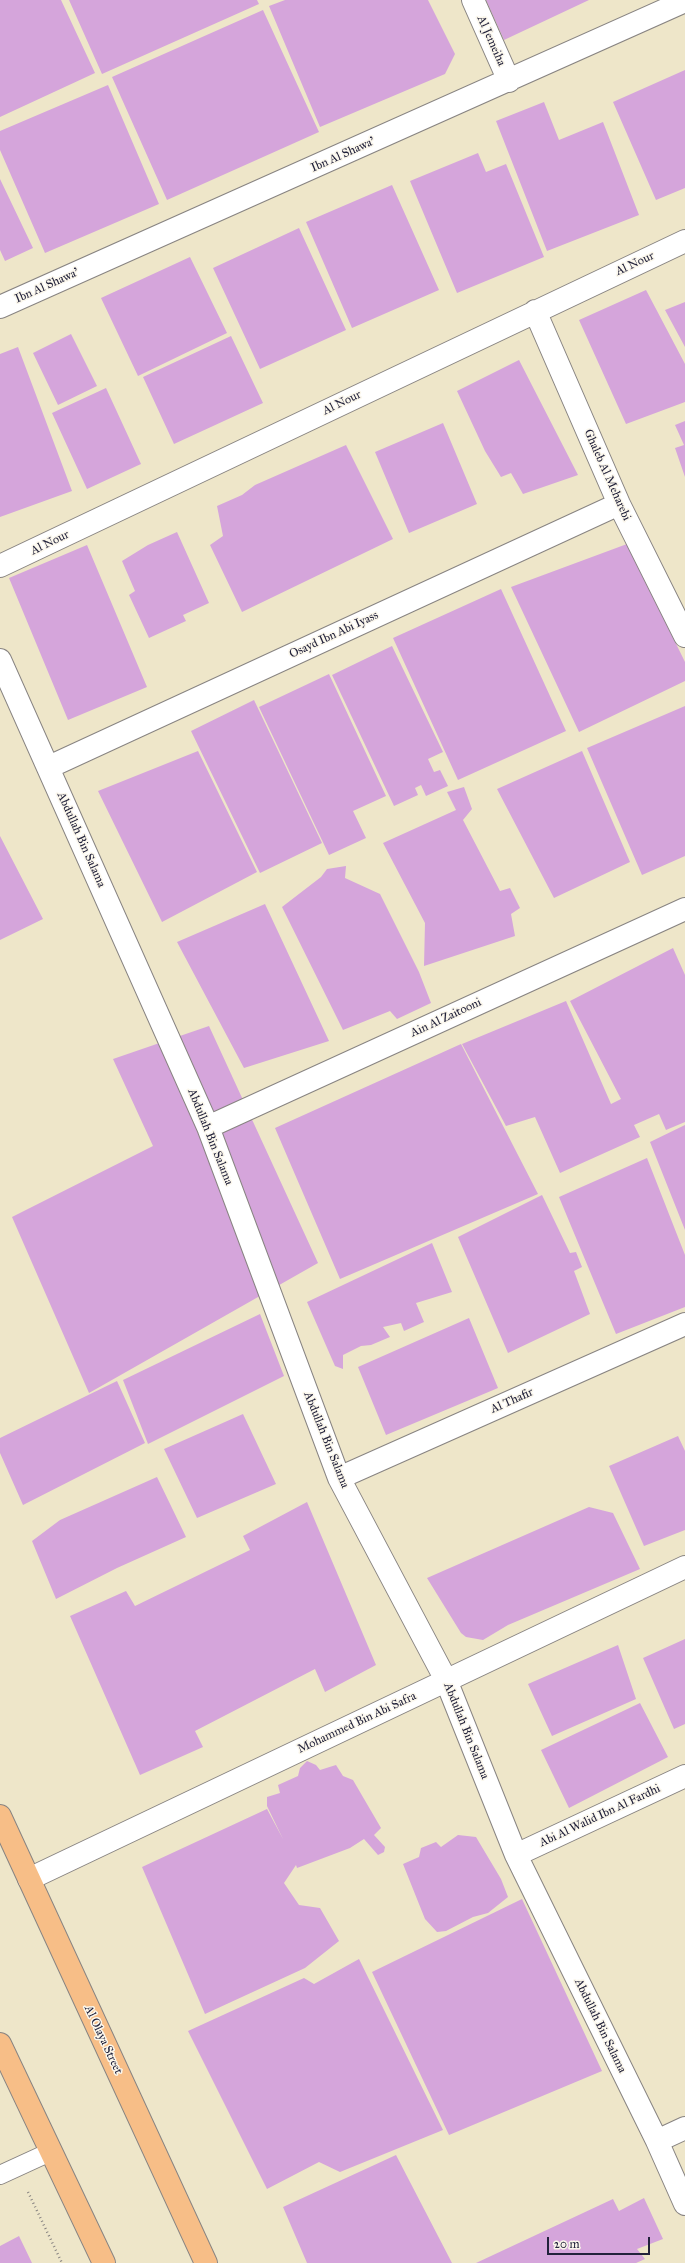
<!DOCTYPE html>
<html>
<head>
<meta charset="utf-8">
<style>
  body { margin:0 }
  #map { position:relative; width:685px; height:2263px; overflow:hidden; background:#eee6c9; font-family:"IM FELL Great Primer",serif }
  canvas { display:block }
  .scale { position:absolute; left:547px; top:2237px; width:103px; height:18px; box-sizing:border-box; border:2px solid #22223b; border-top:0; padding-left:5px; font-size:12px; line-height:14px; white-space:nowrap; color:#22223b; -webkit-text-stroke:3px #fbf7ec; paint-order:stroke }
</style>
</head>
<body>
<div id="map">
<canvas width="685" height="2263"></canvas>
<div class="scale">20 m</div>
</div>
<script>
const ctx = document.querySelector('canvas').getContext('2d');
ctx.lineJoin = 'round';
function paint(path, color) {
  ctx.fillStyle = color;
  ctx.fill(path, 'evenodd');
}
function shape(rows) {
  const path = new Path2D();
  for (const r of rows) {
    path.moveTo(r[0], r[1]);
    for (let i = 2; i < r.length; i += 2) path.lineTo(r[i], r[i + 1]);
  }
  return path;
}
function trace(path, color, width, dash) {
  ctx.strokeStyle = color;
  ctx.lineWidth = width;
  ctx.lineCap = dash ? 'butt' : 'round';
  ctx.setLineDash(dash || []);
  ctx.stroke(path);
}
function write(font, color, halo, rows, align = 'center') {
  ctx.font = font + ' "IM FELL Great Primer",serif';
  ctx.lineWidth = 3;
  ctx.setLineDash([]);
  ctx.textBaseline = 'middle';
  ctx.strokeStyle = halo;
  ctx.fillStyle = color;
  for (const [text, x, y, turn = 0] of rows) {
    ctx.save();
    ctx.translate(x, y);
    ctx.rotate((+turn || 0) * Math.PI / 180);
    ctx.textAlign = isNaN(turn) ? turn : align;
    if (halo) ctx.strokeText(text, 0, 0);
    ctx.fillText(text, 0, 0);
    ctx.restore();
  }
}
paint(shape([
  [0,0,61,0,95,73,0,117],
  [69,0,257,0,259,4,102,74],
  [285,0,428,0,455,54,445,74,320,127,269,6],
  [486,0,589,0,504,40],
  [263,10,319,132,167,200,112,77],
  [685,70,685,188,656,200,613,102],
  [108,85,159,204,45,253,0,150,0,131],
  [544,102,559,140,603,122,639,215,547,251,496,121],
  [478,153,486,172,506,164,544,257,457,293,410,181],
  [0,179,33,248,5,261,0,250],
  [392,185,439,290,352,328,306,222],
  [299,228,346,330,260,369,213,268],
  [190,257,227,333,138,376,101,298],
  [646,290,685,364,685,402,626,424,579,320],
  [685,302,685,347,665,310],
  [71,334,97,386,58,405,33,353],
  [231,336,263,403,174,444,143,377],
  [18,347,72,491,0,517,0,354],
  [519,360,578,475,523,494,511,473,501,477,485,451,457,391],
  [106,388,141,464,87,489,52,413],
  [685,421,685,477,675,448,684,445,675,425],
  [443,423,477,504,409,533,375,452],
  [346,445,393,539,242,612,210,545,223,536,217,506,242,495,255,485],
  [177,532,209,603,183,615,186,621,149,638,129,595,135,591,122,561,148,545],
  [627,544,685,662,685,681,579,732,511,587],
  [87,545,147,687,68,720,9,578],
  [501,589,566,731,458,780,393,638],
  [392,646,443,752,428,759,434,772,440,770,448,786,426,796,421,785,415,788,418,795,394,806,332,675],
  [329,674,386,796,353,811,366,838,329,855,259,707],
  [254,700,322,843,260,873,191,731],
  [685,706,685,856,642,875,587,748],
  [198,751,257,872,162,922,98,791],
  [582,751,630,862,554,898,497,789],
  [464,787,472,809,463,820,500,891,510,888,520,908,511,914,515,936,424,966,425,923,383,843,456,810,447,792],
  [0,836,43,919,0,940],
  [346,866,345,878,380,894,419,972,431,1003,397,1019,390,1011,343,1030,282,907,321,877,327,869],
  [265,904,329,1041,244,1068,177,942],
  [673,948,685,975,685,1122,666,1130,659,1114,634,1125,640,1137,560,1173,535,1117,506,1126,462,1044,566,1001,611,1104,621,1099,570,1001],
  [209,1026,318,1263,89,1393,12,1217,153,1146,113,1059],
  [461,1044,538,1194,340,1279,275,1128],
  [685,1125,685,1230,650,1142],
  [647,1158,685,1255,685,1307,616,1334,559,1197],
  [542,1195,570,1253,576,1252,582,1267,574,1271,590,1314,508,1353,458,1237],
  [432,1243,452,1292,416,1303,424,1322,404,1331,401,1323,383,1327,390,1337,371,1345,361,1346,343,1355,343,1369,335,1366,307,1302],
  [260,1314,284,1376,148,1444,123,1380],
  [469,1318,498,1388,386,1435,358,1367],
  [117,1381,145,1443,23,1505,0,1453,0,1438],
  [243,1414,276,1484,197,1518,164,1449],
  [678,1436,685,1451,685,1530,644,1546,609,1466],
  [157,1477,186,1537,117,1568,56,1599,32,1541,60,1520],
  [307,1502,376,1665,325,1692,315,1669,195,1731,203,1747,140,1775,70,1616,126,1591,135,1606,250,1550,243,1536],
  [589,1507,613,1513,640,1569,508,1625,483,1640,466,1637,461,1633,427,1578],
  [685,1639,685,1724,674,1729,643,1658],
  [618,1645,636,1699,552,1736,528,1684],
  [640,1703,668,1757,569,1808,541,1750],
  [307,1761,316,1765,320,1770,336,1765,343,1776,353,1780,381,1828,374,1835,385,1847,384,1852,378,1855,364,1839,350,1848,297,1868,296,1865,284,1883,299,1905,320,1908,339,1941,305,1968,205,2014,142,1867,267,1809,283,1839,267,1806,267,1797,280,1793,278,1785,298,1776,300,1768],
  [458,1835,476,1837,501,1879,508,1897,488,1913,473,1917,446,1931,437,1932,425,1919,403,1864,419,1857,421,1848,436,1842,441,1847],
  [522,1899,602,2071,449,2135,372,1972],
  [359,1959,443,2130,340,2172,319,2162,267,2189,188,2031,304,1978,314,1984],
  [396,2155,452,2263,307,2263,283,2207],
  [644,2198,663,2239,637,2249,645,2259,636,2263,476,2263,613,2199,619,2211],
  [19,2236,32,2263,0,2263,0,2246]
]), '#d5a5db');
const lane = shape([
  [0,2175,50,2152]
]);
const street = shape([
  [473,0,509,81],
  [0,307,685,1],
  [535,311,619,504,685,636],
  [0,566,685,241],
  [0,660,208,1127,339,1478,446,1680,516,1855,657,2141,685,2204],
  [49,767,619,504],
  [208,1127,685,909],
  [339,1478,685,1324],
  [516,1855,685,1776],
  [29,1879,685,1567],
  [657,2141,685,2128]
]);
const primary = shape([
  [0,1816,206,2263],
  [0,2044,104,2263]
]);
trace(lane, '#888482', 20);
trace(street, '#888482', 24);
trace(primary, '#888482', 24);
trace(shape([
  [28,2192,62,2263]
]), '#888482', 2.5, [1, 3]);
trace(lane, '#fff', 18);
trace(street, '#fff', 22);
trace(primary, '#f7be87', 22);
write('12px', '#22223b', '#fbf7ec', [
  ["Al Jemeiha",491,41,66],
  ["Ibn Al Shawa'",343,155,-24],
  ["Al Nour",635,264,-25],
  ["Ibn Al Shawa'",47,286,-24],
  ["Al Nour",342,403,-26],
  ["Ghaleb Al Meharebi",607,475,66],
  ["Al Nour",50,543,-26],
  ["Osayd Ibn Abi Iyass",334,635,-25],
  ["Abdullah Bin Salama",81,840,66],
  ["Ain Al Zaitooni",446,1018,-25],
  ["Abdullah Bin Salama",210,1137,68],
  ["Al Thafir",512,1401,-24],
  ["Abdullah Bin Salama",326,1440,68],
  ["Mohammed Bin Abi Safra",357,1723,-25],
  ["Abdullah Bin Salama",466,1731,68],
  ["Abi Al Walid Ibn Al Fardhi",600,1816,-25],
  ["Abdullah Bin Salama",600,2026,64],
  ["Al Olaya Street",103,2040,65]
]);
</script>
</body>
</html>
